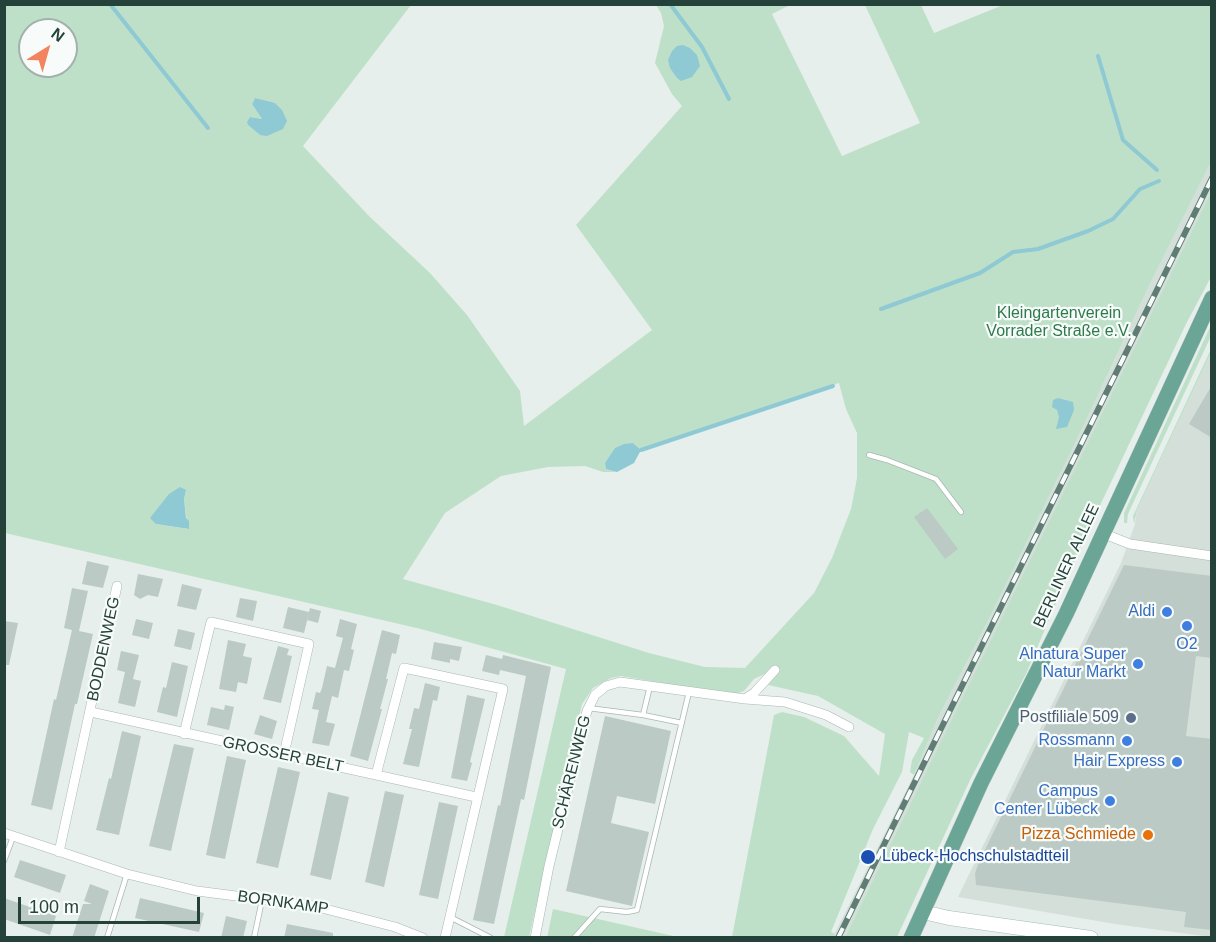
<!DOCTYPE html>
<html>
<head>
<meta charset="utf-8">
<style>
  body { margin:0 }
  #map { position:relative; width:1216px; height:942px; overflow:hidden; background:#e6efeb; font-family:Helvetica,sans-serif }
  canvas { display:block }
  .frame { position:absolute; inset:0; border:6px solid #24423a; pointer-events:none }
  .north { position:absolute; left:18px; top:18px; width:60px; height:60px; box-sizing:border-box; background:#f7fbf9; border:2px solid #a3b1ad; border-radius:50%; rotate:37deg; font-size:16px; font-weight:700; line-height:24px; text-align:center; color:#24423a }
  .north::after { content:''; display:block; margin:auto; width:21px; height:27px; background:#f4845f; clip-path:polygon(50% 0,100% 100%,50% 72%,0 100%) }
  .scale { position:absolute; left:18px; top:897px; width:182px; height:27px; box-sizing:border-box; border:3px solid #24423a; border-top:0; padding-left:8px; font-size:18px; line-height:21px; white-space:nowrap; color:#24423a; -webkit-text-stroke:4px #f7fbf9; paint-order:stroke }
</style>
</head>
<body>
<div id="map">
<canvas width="1216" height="942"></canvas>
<div class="frame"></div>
<div class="north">N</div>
<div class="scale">100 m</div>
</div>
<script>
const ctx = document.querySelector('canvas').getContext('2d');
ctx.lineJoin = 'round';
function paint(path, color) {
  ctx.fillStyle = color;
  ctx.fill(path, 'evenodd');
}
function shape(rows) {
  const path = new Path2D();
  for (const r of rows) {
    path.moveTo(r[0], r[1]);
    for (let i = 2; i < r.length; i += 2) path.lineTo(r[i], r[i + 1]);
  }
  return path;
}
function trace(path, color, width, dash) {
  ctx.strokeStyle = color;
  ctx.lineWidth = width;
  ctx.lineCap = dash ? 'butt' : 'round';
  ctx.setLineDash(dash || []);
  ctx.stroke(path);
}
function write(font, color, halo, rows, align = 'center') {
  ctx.font = font + ' Helvetica,sans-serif';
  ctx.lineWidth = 4.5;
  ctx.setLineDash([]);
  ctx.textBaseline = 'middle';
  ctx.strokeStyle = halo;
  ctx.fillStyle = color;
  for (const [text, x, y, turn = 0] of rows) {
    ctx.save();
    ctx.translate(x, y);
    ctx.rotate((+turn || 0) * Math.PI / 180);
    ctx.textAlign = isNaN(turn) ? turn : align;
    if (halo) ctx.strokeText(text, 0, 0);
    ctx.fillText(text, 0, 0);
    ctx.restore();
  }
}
paint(shape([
  [1211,162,1211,192,1097,427,845,937,833,937,834,934,831,932,835,933,914,775,938,718,992,613,1082,429,1151,282],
  [1211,353,1211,937,1115,924,958,897,1121,563,1135,524,1137,510]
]), '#d4dfda');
paint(shape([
  [5,5,411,5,303,146,369,216,430,273,467,315,520,391,524,426,652,330,576,225,682,106,672,94,655,63,664,26,661,13,656,5,790,5,772,14,842,156,920,123,865,5,921,5,934,33,1003,5,1211,5,1211,162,1151,282,1082,429,992,613,938,718,914,775,910,772,912,760,924,738,909,732,902,772,873,829,831,932,835,935,833,937,732,937,774,715,782,712,804,717,844,736,879,776,885,734,818,696,768,685,777,674,769,672,754,679,744,691,733,695,621,676,611,678,593,688,582,704,529,937,504,937,566,669,421,629,5,533],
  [30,30,66,30,66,66,30,66],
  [255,98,271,103,260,135,248,125,250,117,262,119,252,104],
  [839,383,846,409,857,433,857,478,851,509,832,558,814,593,745,668,705,667,649,653,497,605,403,579,445,513,501,476,548,467,585,466,603,472,617,472,606,469,605,463,609,458,633,443,641,450],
  [186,490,184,499,188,529,156,524],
  [1211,192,1211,277,1186,324,1077,554,1026,674,971,778,897,937,845,937],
  [1211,325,1211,336,1128,514,1127,523,1124,523,1124,513],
  [1211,349,1211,353,1137,510,1134,524,1133,516],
  [553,909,678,937,547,938]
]), '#bfe0c8');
paint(shape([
  [683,45,690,48,697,55,700,66,692,77,681,81,677,78,670,68,668,60,672,51,677,46],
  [255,98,275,103,282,110,287,121,283,129,267,136,260,135,248,125,247,122,250,117,262,119,252,104],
  [1058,398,1073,402,1074,410,1067,427,1056,429,1059,417,1057,410,1052,407,1053,400],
  [633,443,641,450,634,463,617,472,606,469,605,463,615,448,624,444],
  [180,487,186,490,184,499,186,518,189,521,189,529,156,524,150,518,169,494]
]), '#8ec9d4');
trace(shape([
  [110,4,208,128],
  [670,4,702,47,729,99],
  [1098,56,1123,140,1157,170],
  [881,309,980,273,1013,252,1038,249,1088,231,1113,219,1140,189,1159,181],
  [641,450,833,386]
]), '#8ec9d4', 4);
paint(shape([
  [1212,385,1212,438,1189,424],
  [927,508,958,549,945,559,914,517],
  [87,561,109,566,103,588,82,584],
  [1124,565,1212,576,1212,658,1196,656,1186,736,1212,739,1212,930,1184,927,1186,912,976,885,975,874,978,864],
  [138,574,163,579,158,597,148,595,140,599,134,595],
  [182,584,202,589,196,610,177,606],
  [72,588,88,591,79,631,93,634,77,704,75,704,52,810,31,805,54,699,56,700,72,630,64,628],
  [240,598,257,601,253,621,236,617],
  [288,607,309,612,310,608,321,611,318,623,307,620,309,613,304,633,283,628],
  [136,619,153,623,149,639,132,635],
  [340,619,357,624,351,649,354,650,349,671,344,670,338,698,332,696,326,722,335,724,329,746,312,743,319,710,312,709,316,692,320,693,322,688,327,666,335,668,343,638,336,636],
  [4,621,18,623,9,665,4,665],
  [178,629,195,633,191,650,174,646],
  [382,630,400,635,396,654,392,653,386,679,388,679,380,709,382,709,368,761,350,756],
  [228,640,246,644,243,656,252,658,247,684,238,682,236,692,219,689],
  [434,642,462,647,459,661,450,659,450,663,431,659],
  [278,646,289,649,287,655,292,656,281,703,263,699],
  [121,651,139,655,133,679,141,681,135,707,118,703,125,672,117,670],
  [486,655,502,659,503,655,551,667,524,800,521,799,494,924,473,920,498,805,500,806,526,676,500,670,499,675,482,671],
  [172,662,188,666,177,717,157,712,163,687,166,688],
  [425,683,440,687,437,701,433,700,419,767,403,764,412,729,409,729,414,708,419,709],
  [467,695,485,699,470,762,472,763,467,781,451,778],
  [225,705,234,707,229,730,207,725,211,707,224,710],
  [260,715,277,721,272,739,254,734],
  [605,716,671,731,655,804,617,796,611,823,649,832,632,906,566,891],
  [122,731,141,736,119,835,96,830,109,778,111,779],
  [174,744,194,748,171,851,149,846],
  [227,756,246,760,225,859,206,855],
  [278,767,300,772,278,868,256,863],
  [385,791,404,795,384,887,365,882],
  [328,792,349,797,331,880,310,875],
  [439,802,458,806,438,899,419,895],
  [20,860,66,875,60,893,14,877],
  [90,884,109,891,94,938,72,938,83,904,92,904,84,901],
  [4,898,56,916,50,935,4,919],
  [140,898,204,913,199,932,135,918],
  [226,916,247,921,243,938,221,938],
  [287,924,333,933,333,938,284,938]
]), '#bbcac4');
const lane = shape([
  [869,455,887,460,936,479,961,512],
  [650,686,643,715,682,723],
  [588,708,643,715],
  [4,861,13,837],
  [450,917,491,938],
  [107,938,127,874],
  [254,938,262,900],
  [574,938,600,909,627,912,637,910,689,692]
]);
const street = shape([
  [1102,533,1130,544,1212,556],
  [745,699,785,702,826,715,849,727],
  [91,712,476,797],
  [184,734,211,622,309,644,284,754],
  [376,775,404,668,503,689,445,938],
  [4,833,127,874,197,891,314,906,395,927,423,938],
  [59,852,117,586],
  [535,938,549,866,587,711,595,695,606,686,620,682,745,699,754,693,775,670]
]);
const secondary = shape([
  [923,912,949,918,1091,938]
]);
const primary = shape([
  [911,938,981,783,1066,614,1212,298]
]);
trace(lane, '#a8b8b2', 6);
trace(street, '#a8b8b2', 10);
trace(secondary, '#a4bbb3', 15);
trace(primary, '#c2cac8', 16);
trace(lane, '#fff', 4.5);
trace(street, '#fff', 9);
trace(secondary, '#fff', 14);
trace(primary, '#6aa596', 15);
const rail = shape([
  [838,938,1212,178]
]);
trace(rail, '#5f7d75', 6);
trace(rail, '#f7fbf9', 4, [11]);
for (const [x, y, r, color] of [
  [1167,612,6,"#3f7fe0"],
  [1187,626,6,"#3f7fe0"],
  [1138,664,6,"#3f7fe0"],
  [1131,718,6,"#5c6f8a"],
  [1127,741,6,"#3f7fe0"],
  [1177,762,6,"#3f7fe0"],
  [1110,801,6,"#3f7fe0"],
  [1148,835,6,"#e8710a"],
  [868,857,8,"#1a4fb4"]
]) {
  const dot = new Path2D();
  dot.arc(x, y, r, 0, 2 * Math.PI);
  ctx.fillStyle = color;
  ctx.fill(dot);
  trace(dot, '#f7fbf9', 2);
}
write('16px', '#2d7a4b', '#f7fbf9', [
  ["Kleingartenverein",1059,314],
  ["Vorrader Straße e.V.",1059,332]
]);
write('16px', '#24423a', '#f7fbf9', [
  ["BERLINER ALLEE",1067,566,-65],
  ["BODDENWEG",104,649,-78],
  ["GROSSER BELT",283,755,12],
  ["SCHÄRENWEG",572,772,-76],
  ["BORNKAMP",283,903,8]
]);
write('16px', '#366cbe', '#f7fbf9', [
  ["Aldi",1155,612],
  ["O2",1187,645,"center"],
  ["Alnatura Super",1126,655],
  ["Natur Markt",1126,673],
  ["Rossmann",1115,741],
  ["Hair Express",1165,762],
  ["Campus",1098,792],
  ["Center Lübeck",1098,810]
], 'right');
write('16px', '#4e5e75', '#f7fbf9', [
  ["Postfiliale 509",1119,718]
], 'right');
write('16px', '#c56008', '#f7fbf9', [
  ["Pizza Schmiede",1136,835]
], 'right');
write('16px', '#164399', '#f7fbf9', [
  ["Lübeck-Hochschulstadtteil",882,857]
], 'left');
</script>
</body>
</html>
